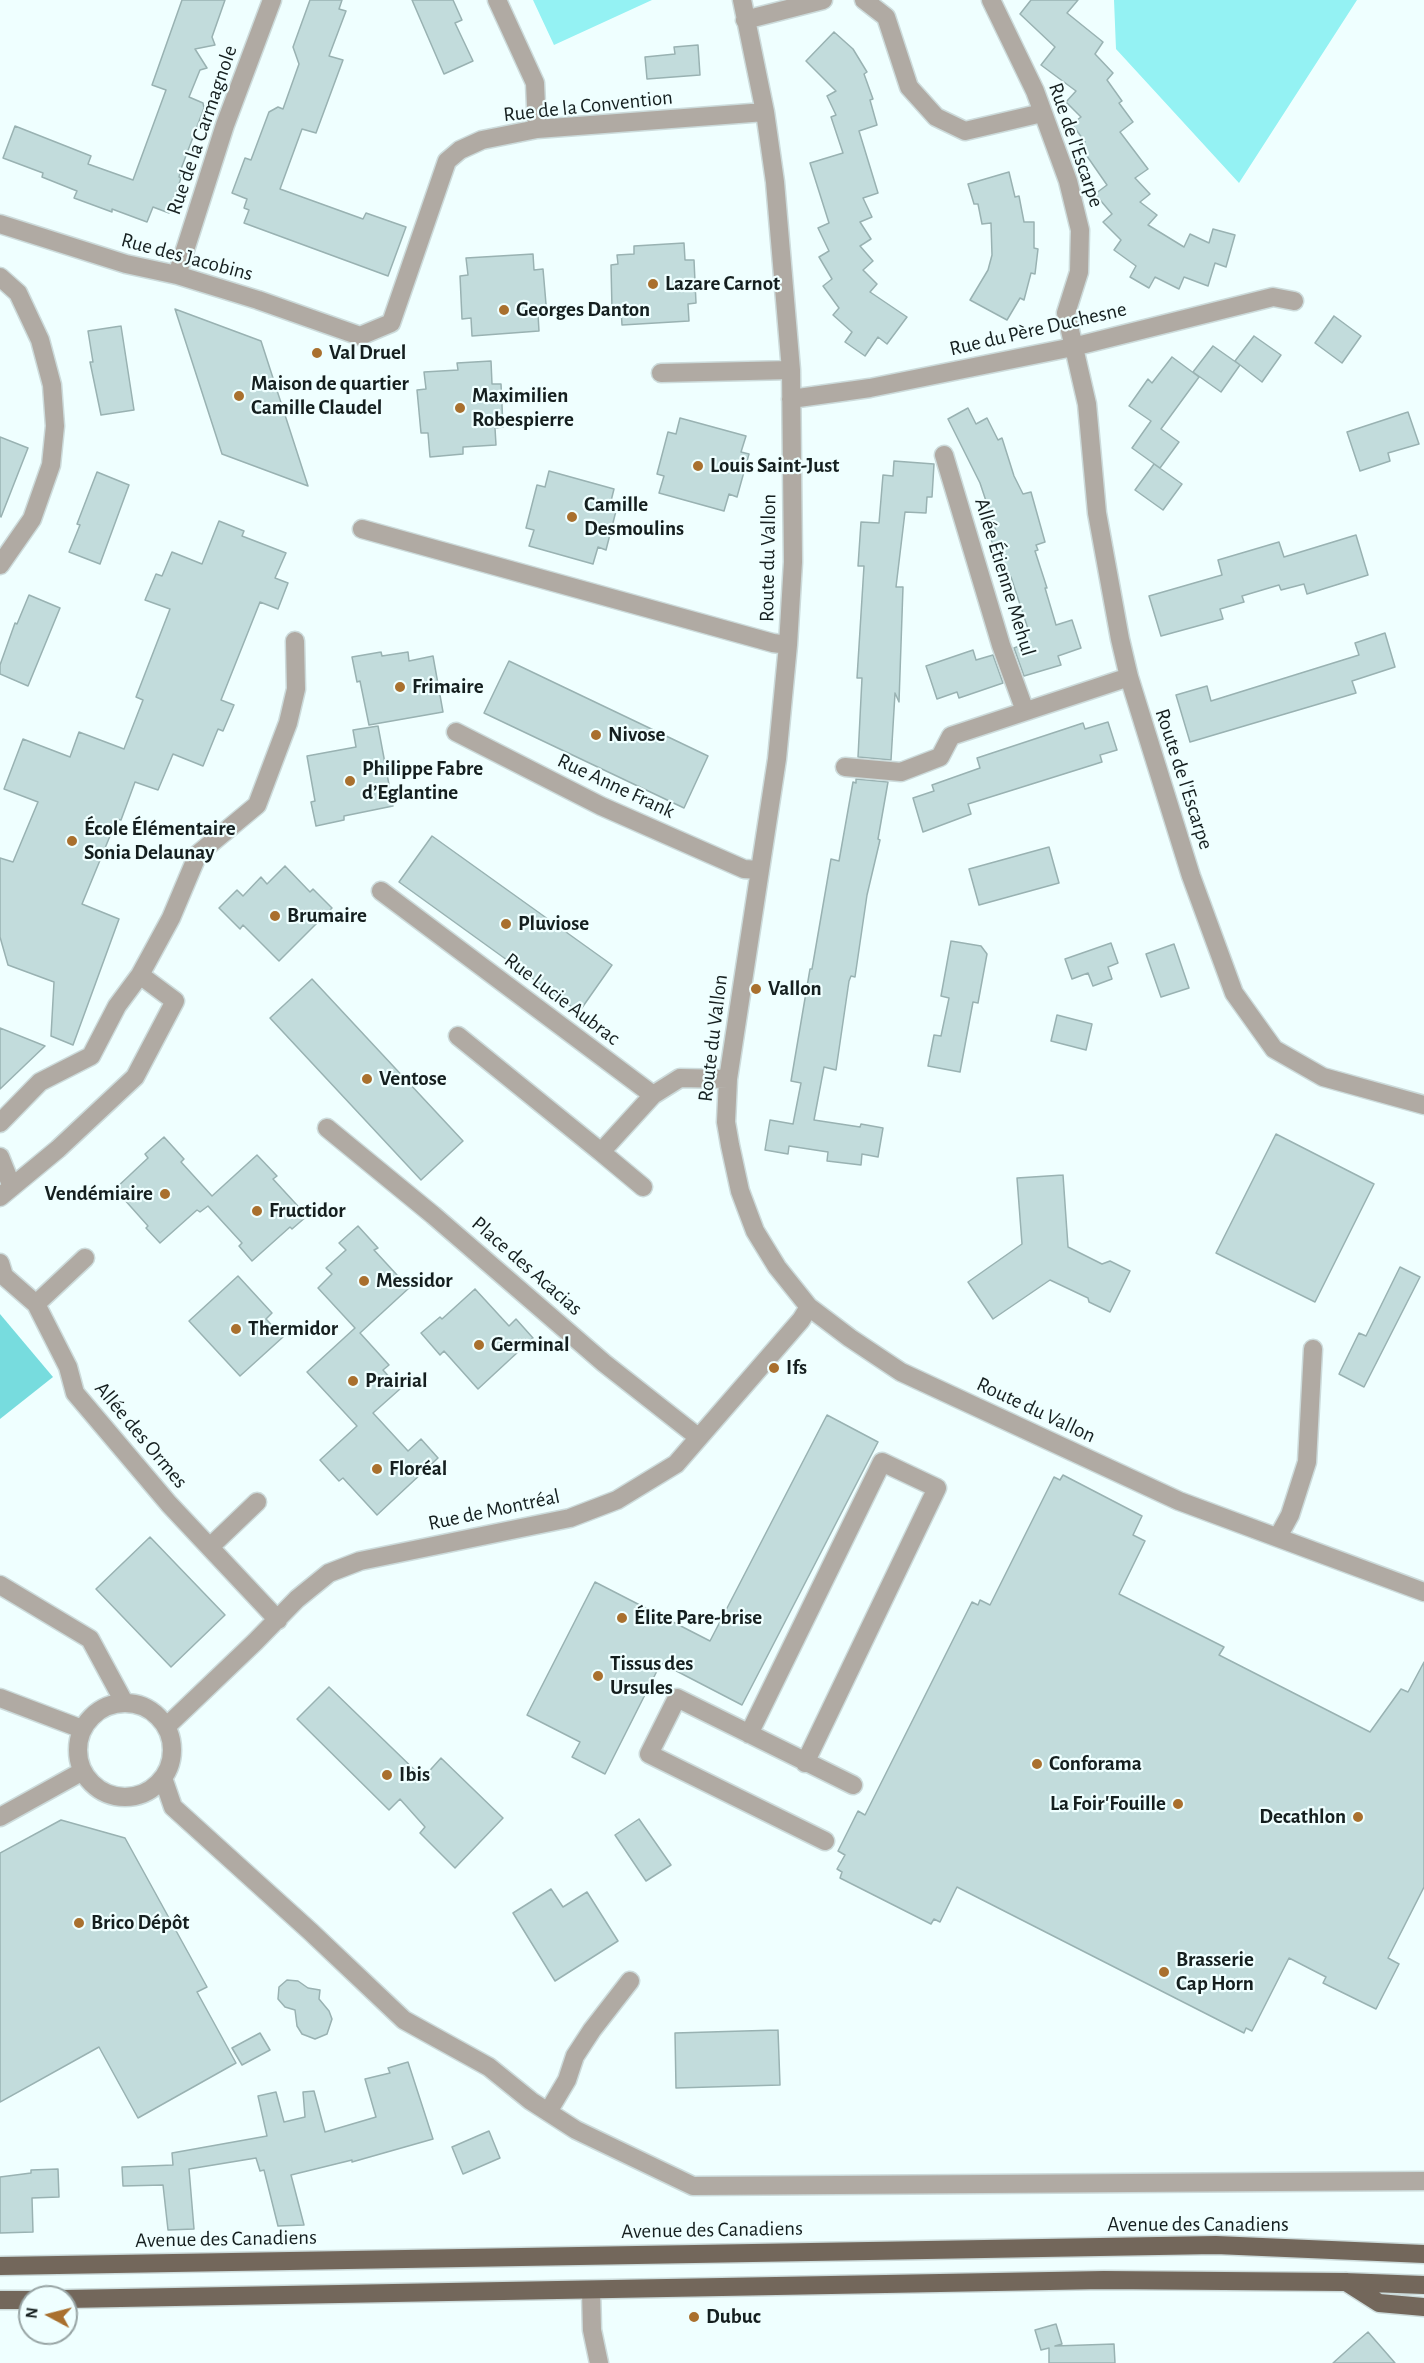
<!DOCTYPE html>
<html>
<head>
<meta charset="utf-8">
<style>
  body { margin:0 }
  #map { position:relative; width:1424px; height:2363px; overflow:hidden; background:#efffff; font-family:"Alegreya Sans",sans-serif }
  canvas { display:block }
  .north { position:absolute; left:18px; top:2285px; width:60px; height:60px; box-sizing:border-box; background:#efffff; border:2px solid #98a5a5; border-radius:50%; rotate:277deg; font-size:16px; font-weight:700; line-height:24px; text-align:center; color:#151f1f }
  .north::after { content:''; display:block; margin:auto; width:21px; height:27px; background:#a9702e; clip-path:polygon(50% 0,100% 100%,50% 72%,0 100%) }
</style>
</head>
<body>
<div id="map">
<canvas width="1424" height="2363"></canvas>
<div class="north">N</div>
</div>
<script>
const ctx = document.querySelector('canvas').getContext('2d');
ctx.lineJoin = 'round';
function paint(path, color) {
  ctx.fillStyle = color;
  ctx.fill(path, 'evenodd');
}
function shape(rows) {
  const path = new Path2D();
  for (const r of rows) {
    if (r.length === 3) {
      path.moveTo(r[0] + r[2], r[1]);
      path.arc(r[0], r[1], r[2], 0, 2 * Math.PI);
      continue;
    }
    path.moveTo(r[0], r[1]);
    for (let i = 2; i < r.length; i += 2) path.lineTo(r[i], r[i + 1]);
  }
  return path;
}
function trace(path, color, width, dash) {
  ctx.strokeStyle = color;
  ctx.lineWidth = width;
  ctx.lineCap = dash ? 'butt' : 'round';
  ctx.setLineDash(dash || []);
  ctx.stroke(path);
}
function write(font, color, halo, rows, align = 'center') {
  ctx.font = font + ' "Alegreya Sans",sans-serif';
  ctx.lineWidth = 4.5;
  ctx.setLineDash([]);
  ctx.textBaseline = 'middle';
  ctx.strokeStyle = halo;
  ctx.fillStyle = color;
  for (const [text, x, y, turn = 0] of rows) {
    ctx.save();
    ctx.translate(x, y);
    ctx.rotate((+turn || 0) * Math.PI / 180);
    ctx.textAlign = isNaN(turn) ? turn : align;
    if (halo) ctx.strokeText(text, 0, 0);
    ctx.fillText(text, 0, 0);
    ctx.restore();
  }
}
paint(shape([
  [533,0,652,0,554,45],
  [1114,0,1357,0,1239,183,1116,49]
]), '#94f2f3');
paint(shape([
  [0,1314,53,1377,0,1419]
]), '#77dcde');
const building = shape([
  [182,0,225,0,212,37,215,45,195,49,207,68,200,70,189,97,203,103,204,108,181,169,179,177,181,178,169,213,153,207,147,222,112,209,112,212,74,198,77,191,42,177,43,173,3,158,15,126,91,156,88,164,133,180,166,90,152,85,182,0],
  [310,0,342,0,339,9,346,11,329,56,343,60,316,133,302,129,280,189,363,219,366,213,406,227,388,276,244,223,249,210,244,208,247,199,232,193,245,158,251,160,269,112,278,107,283,109,299,64,293,47,310,0],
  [412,0,453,0,462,20,455,23,473,61,444,74,412,0],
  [1031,0,1078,0,1067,13,1103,42,1095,54,1113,73,1107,80,1122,101,1119,103,1133,122,1120,132,1148,169,1135,178,1150,194,1140,202,1157,215,1148,225,1184,247,1190,234,1209,243,1213,229,1235,235,1226,267,1215,263,1208,286,1184,277,1179,289,1155,277,1149,288,1130,277,1136,266,1114,250,1121,240,1103,222,1112,214,1095,194,1107,185,1080,146,1085,142,1072,124,1081,117,1066,102,1076,91,1041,65,1055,47,1020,14,1031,0],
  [834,32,853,49,867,72,864,74,873,99,870,100,877,125,859,131,878,193,863,198,872,217,860,222,871,239,860,246,873,261,863,270,877,284,870,292,907,317,887,344,878,337,865,356,845,342,852,332,833,315,839,308,823,286,832,279,819,257,829,251,818,228,829,223,810,163,843,153,831,117,836,115,827,96,836,91,806,61,834,32],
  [698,45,700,75,647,79,645,57,675,54,674,47,698,45],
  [1009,172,1015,197,1019,196,1024,222,1034,222,1034,248,1038,249,1035,274,1031,273,1024,300,1020,298,1007,320,970,300,988,270,992,255,991,223,982,224,978,204,974,204,968,184,1009,172],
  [684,243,685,260,694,260,696,303,688,304,689,321,622,325,621,309,612,309,611,265,618,264,617,255,634,254,634,246,684,243],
  [533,254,534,270,543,269,546,304,546,313,538,314,539,331,472,336,471,318,462,319,460,276,468,275,466,258,533,254],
  [175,309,261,341,308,486,222,454,175,309],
  [1334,316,1361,336,1342,363,1315,343,1334,316],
  [121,326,134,410,101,415,90,362,93,362,88,331,121,326],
  [1254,336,1281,355,1262,382,1235,361,1254,336],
  [1213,346,1240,365,1221,392,1193,372,1213,346],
  [1172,357,1199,377,1161,429,1179,442,1160,468,1132,448,1151,421,1129,406,1148,379,1152,383,1172,357],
  [491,361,492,384,501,384,503,427,495,428,496,445,463,447,463,454,430,457,428,433,421,433,417,390,426,389,424,372,458,370,457,363,491,361],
  [968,408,976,424,987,418,998,440,1002,438,1014,476,1023,494,1031,492,1045,542,1036,545,1038,550,1035,551,1047,588,1045,588,1056,625,1072,620,1081,648,1058,656,1061,665,1024,676,1014,648,1025,644,1022,634,1029,632,1011,577,1004,579,990,536,997,534,980,483,948,419,968,408],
  [1408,412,1419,444,1388,453,1390,461,1360,471,1347,432,1408,412],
  [680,418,746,436,741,452,749,454,737,497,729,494,724,511,659,493,664,476,657,474,668,432,676,434,680,418],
  [0,437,28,448,1,517,0,516,0,437],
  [894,461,934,464,932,497,927,497,926,513,905,512,896,587,903,587,899,702,895,693,891,760,858,757,862,678,857,678,864,566,858,566,861,522,879,523,883,475,893,476,894,461],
  [1154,464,1182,484,1163,510,1135,490,1154,464],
  [549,471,614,489,610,505,617,507,606,550,598,547,593,564,529,546,534,530,526,528,537,485,545,487,549,471],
  [97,472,129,485,100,564,69,552,80,525,77,524,97,472],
  [219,521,244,531,242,536,286,553,275,578,288,583,278,609,260,602,221,700,234,705,223,731,218,729,203,766,173,754,158,790,135,782,121,820,117,819,82,904,119,919,73,1045,51,1036,54,982,8,965,0,937,0,858,13,862,38,802,4,789,23,739,70,757,79,732,124,749,143,700,136,697,170,609,145,600,156,574,162,576,172,552,202,564,219,521],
  [1356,535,1368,575,1307,594,1304,584,1281,590,1279,585,1242,596,1244,602,1220,609,1223,619,1161,636,1149,596,1222,575,1218,560,1279,542,1284,557,1356,535],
  [29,595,60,608,28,686,0,674,0,665,15,623,17,624,29,595],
  [1385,633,1395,667,1352,681,1356,693,1190,742,1176,695,1207,686,1211,701,1359,655,1355,643,1385,633],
  [973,650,976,660,993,655,1003,683,959,698,957,692,937,699,926,666,973,650],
  [381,652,382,656,408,652,409,661,433,656,443,712,369,725,360,681,357,682,352,657,381,652],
  [509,661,708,756,684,808,484,713,509,661],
  [1108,722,1117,750,1100,755,1102,762,968,804,971,814,923,832,913,798,934,791,932,785,980,768,977,758,1083,723,1085,729,1108,722],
  [378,726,393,806,344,816,344,820,316,826,311,802,315,801,307,756,356,747,353,730,378,726],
  [856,779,888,782,878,839,880,840,867,895,855,977,851,976,849,981,836,1070,824,1067,814,1120,860,1127,861,1124,883,1128,878,1157,862,1154,861,1165,827,1161,828,1152,789,1146,788,1154,765,1150,770,1120,793,1124,801,1083,791,1081,810,969,812,969,831,859,839,861,853,782,856,783,856,779],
  [432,836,612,965,579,1012,399,882,432,836],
  [1049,847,1059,883,979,905,969,869,1049,847],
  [285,866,310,892,313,889,332,908,279,961,243,925,240,929,219,908,237,890,243,896,261,877,267,884,285,866],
  [951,941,981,946,987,954,978,1003,973,1002,960,1072,928,1066,934,1035,941,1036,949,998,941,996,951,941],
  [1111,943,1118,963,1108,967,1112,979,1093,986,1088,973,1072,979,1065,959,1111,943],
  [1174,944,1189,988,1161,997,1146,954,1174,944],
  [312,979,463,1141,421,1180,270,1018,312,979],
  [1057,1015,1092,1024,1086,1050,1051,1041,1057,1015],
  [0,1028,45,1046,0,1089,0,1028],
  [1276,1134,1374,1184,1315,1302,1216,1253,1276,1134],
  [164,1137,184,1159,181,1162,212,1196,257,1155,277,1176,273,1179,307,1216,292,1229,290,1227,252,1261,239,1246,242,1243,208,1206,200,1212,197,1210,160,1243,146,1228,148,1226,115,1189,148,1158,145,1154,164,1137],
  [1063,1175,1068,1247,1102,1264,1110,1261,1130,1271,1110,1312,1089,1302,1088,1298,1050,1280,993,1319,968,1282,1022,1244,1017,1178,1063,1175],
  [358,1226,378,1248,374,1250,409,1288,360,1333,389,1365,383,1370,400,1389,373,1413,408,1451,421,1439,438,1458,377,1515,343,1478,339,1481,320,1460,357,1426,307,1372,355,1328,318,1288,332,1274,326,1268,346,1250,339,1243,358,1226],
  [1400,1267,1420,1277,1364,1387,1339,1374,1359,1333,1366,1336,1400,1267],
  [238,1276,272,1313,266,1319,283,1337,240,1376,189,1321,238,1276],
  [475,1289,509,1326,516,1319,533,1338,478,1389,444,1351,440,1355,421,1333,440,1317,442,1319,475,1289],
  [827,1415,878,1442,742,1705,661,1663,605,1774,572,1757,580,1742,527,1715,595,1582,710,1641,827,1415],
  [1063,1475,1142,1516,1133,1535,1145,1541,1119,1594,1224,1647,1219,1655,1370,1732,1401,1689,1408,1692,1424,1662,1424,1887,1388,1958,1399,1964,1376,2009,1323,1983,1326,1977,1289,1958,1252,2031,1246,2028,1244,2033,957,1887,940,1922,934,1919,931,1924,840,1878,842,1872,837,1869,845,1855,838,1851,858,1811,865,1815,972,1602,978,1605,980,1600,990,1605,1054,1477,1060,1480,1063,1475],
  [150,1537,225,1615,171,1667,96,1589,150,1537],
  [329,1687,423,1778,441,1758,503,1818,455,1868,420,1833,425,1827,400,1799,389,1810,297,1719,329,1687],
  [639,1819,671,1865,646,1881,615,1835,639,1819],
  [61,1820,125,1838,207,1987,197,1992,236,2063,138,2118,99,2047,0,2102,0,1853,61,1820],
  [551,1889,563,1907,587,1892,618,1941,555,1981,513,1913,551,1889],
  [287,1980,298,1981,308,1988,320,1990,319,1999,329,2011,332,2019,327,2034,315,2039,302,2034,297,2026,295,2010,285,2007,278,1999,279,1987,287,1980],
  [778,2030,780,2085,676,2088,675,2033,778,2030],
  [260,2033,270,2050,242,2065,232,2048,260,2033],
  [408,2062,433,2139,352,2162,352,2160,291,2175,304,2225,278,2226,264,2170,260,2171,256,2158,189,2169,194,2229,168,2230,163,2185,123,2186,122,2167,173,2165,172,2153,267,2136,258,2096,276,2092,284,2122,305,2117,303,2092,314,2091,325,2132,376,2117,365,2079,390,2073,388,2068,408,2062],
  [489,2131,500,2158,463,2174,452,2147,489,2131],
  [58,2169,59,2197,32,2198,33,2232,0,2233,0,2177,31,2173,31,2170,58,2169],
  [1056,2324,1062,2344,1055,2346,1114,2344,1115,2363,1049,2363,1049,2348,1041,2350,1035,2330,1056,2324],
  [1368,2332,1395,2363,1333,2363,1353,2345,1368,2332]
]);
paint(building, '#c2dcdc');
trace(building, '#99b2b2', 1.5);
const minor = shape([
  [497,0,535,83,537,129],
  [742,0,765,112,775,182,791,370,793,562,788,645,777,759,728,1079,726,1122,730,1145,740,1191,755,1231,777,1267,809,1307,850,1338,901,1372,1179,1501,1424,1592],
  [864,0,886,17,909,87,936,117,965,131,1042,113],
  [991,0,1035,91,1068,181,1080,230,1079,272,1066,313,1087,404,1097,513,1120,639,1129,677,1191,876,1234,993,1274,1049,1323,1077,1424,1105],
  [745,20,823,0],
  [0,224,126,264,177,275,258,300,360,336,391,323,447,161,460,150,482,140,537,129,765,112],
  [177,275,225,125,272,0],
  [0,277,18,293,40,340,52,385,55,426,51,465,32,519,0,565],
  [661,373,791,370],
  [791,399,870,388,1073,347,1273,297,1294,301],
  [944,455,1001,645,1025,711],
  [362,529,773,643,788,645],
  [456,732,601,806,744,869,760,870],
  [845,767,901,772,940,757,951,736,1129,677],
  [381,891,653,1095,680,1078,728,1079],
  [458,1036,601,1152],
  [0,1123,40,1082,91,1056,117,1006,140,975],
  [327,1128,433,1215,604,1363,698,1437],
  [0,1157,12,1187],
  [643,1187,601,1152,653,1095],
  [0,1197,58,1149,135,1077,175,1001,140,975,171,918,198,854,257,805,288,723,296,689,295,641],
  [0,1263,4,1276,36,1304,68,1367,75,1393,169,1504,278,1620],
  [36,1304,85,1258],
  [1278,1537,1290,1515,1307,1462,1313,1349],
  [211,1546,257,1502],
  [0,1585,90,1639,124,1702],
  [0,1698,82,1729],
  [125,1750,47],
  [167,1726,255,1642,297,1599,329,1573,360,1561,570,1518,617,1500,676,1464,801,1320,809,1307],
  [749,1734,882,1462,937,1488,805,1763],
  [163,1778,173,1807,311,1932,404,2020,489,2067,531,2101,576,2130,693,2186,1424,2181],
  [0,1817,83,1771],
  [825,1841,649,1754,677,1698,853,1785],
  [548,2112,567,2080,575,2056,592,2030,630,1981],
  [591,2290,592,2330,599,2363]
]);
const major = shape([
  [0,2266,1216,2245,1424,2254],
  [1346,2282,1379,2303,1424,2307],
  [66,2299,1104,2280,1344,2282,1424,2285],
  [0,2300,30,2300]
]);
trace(minor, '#ccdbdb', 21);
trace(major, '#ccdbdb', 21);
trace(minor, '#b0aaa3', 18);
trace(major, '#73675b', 18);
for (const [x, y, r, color] of [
  [653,284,6,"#a9702e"],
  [504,310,6,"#a9702e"],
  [317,353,6,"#a9702e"],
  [239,396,6,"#a9702e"],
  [460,408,6,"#a9702e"],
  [698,466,6,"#a9702e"],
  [572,517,6,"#a9702e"],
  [400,687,6,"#a9702e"],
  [596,735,6,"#a9702e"],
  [350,781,6,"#a9702e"],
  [72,841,6,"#a9702e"],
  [275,916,6,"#a9702e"],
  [506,924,6,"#a9702e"],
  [756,989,6,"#a9702e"],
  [367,1079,6,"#a9702e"],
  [165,1194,6,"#a9702e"],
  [257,1211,6,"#a9702e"],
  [364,1281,6,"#a9702e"],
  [236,1329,6,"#a9702e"],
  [479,1345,6,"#a9702e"],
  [774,1368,6,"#a9702e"],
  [353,1381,6,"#a9702e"],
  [377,1469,6,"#a9702e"],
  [622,1618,6,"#a9702e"],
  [598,1676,6,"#a9702e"],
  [1037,1764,6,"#a9702e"],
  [387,1775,6,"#a9702e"],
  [1178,1804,6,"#a9702e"],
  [1358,1817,6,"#a9702e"],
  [79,1923,6,"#a9702e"],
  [1164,1972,6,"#a9702e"],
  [694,2317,6,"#a9702e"]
]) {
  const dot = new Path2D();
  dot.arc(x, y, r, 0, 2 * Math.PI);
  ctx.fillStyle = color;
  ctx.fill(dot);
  trace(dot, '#efffff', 2);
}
write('21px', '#151f1f', '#efffff', [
  ["Rue de la Convention",588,106,-6],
  ["Rue de la Carmagnole",202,130,-71],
  ["Rue de l'Escarpe",1076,145,71],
  ["Rue des Jacobins",187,257,15],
  ["Rue du Père Duchesne",1038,329,-13],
  ["Route du Vallon",768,558,-89],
  ["Allée Étienne Mehul",1005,577,73],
  ["Route de l'Escarpe",1184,779,72],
  ["Rue Anne Frank",616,786,25],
  ["Rue Lucie Aubrac",562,999,37],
  ["Route du Vallon",713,1038,-83],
  ["Place des Acacias",527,1266,41],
  ["Route du Vallon",1036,1410,25],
  ["Allée des Ormes",141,1435,50],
  ["Rue de Montréal",494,1510,-12],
  ["Avenue des Canadiens",1198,2225],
  ["Avenue des Canadiens",712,2230,-1],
  ["Avenue des Canadiens",226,2239,-1]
]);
write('bold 21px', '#151f1f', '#efffff', [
  ["Lazare Carnot",665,284],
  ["Georges Danton",516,310],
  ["Val Druel",329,353],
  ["Maison de quartier",251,384],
  ["Camille Claudel",251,408],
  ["Maximilien",472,396],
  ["Robespierre",472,420],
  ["Louis Saint-Just",710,466],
  ["Camille",584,505],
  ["Desmoulins",584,529],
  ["Frimaire",412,687],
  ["Nivose",608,735],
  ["Philippe Fabre",362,769],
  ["d’Eglantine",362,793],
  ["École Élémentaire",84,829],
  ["Sonia Delaunay",84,853],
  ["Brumaire",287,916],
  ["Pluviose",518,924],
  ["Vallon",768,989],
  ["Ventose",379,1079],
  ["Vendémiaire",153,1194,"right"],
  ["Fructidor",269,1211],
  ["Messidor",376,1281],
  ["Thermidor",248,1329],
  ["Germinal",491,1345],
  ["Ifs",786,1368],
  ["Prairial",365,1381],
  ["Floréal",389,1469],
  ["Élite Pare-brise",634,1618],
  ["Tissus des",610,1664],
  ["Ursules",610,1688],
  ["Conforama",1049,1764],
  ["Ibis",399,1775],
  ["La Foir'Fouille",1166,1804,"right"],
  ["Decathlon",1346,1817,"right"],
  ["Brico Dépôt",91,1923],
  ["Brasserie",1176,1960],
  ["Cap Horn",1176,1984],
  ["Dubuc",706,2317]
], 'left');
</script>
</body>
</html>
